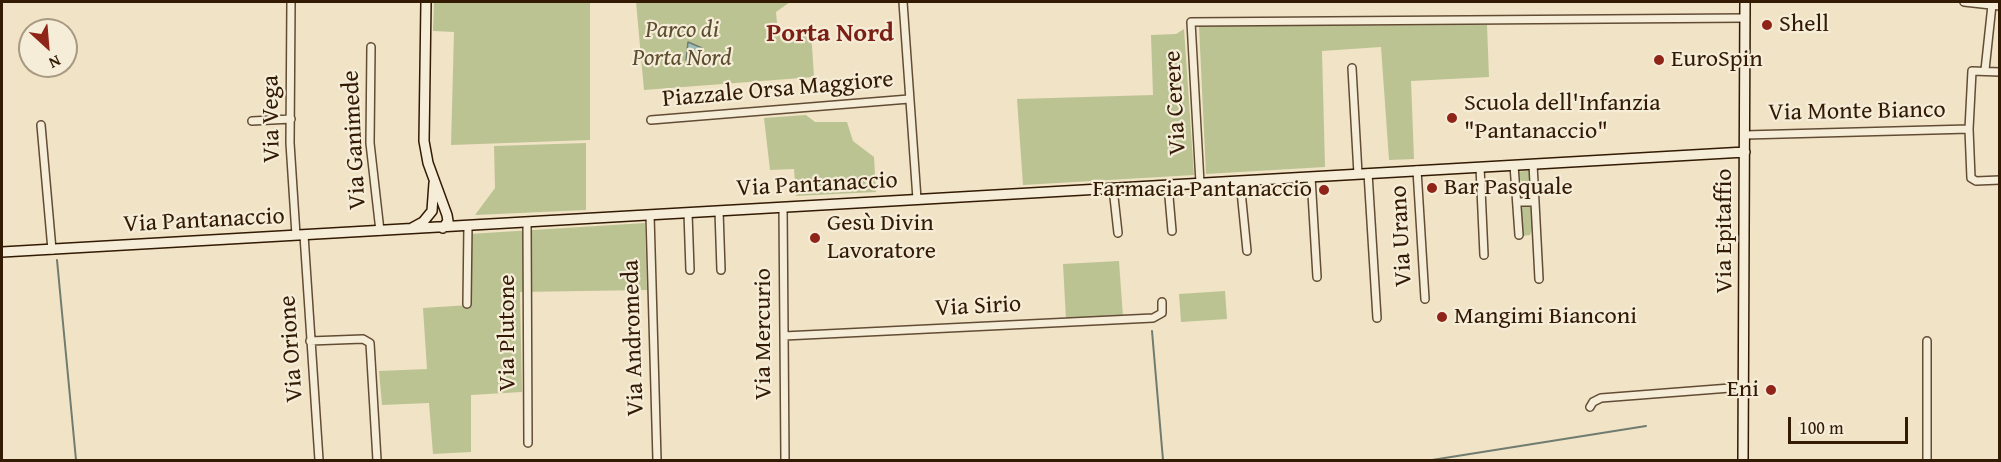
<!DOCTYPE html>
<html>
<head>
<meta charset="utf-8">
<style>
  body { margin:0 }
  #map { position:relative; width:2001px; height:462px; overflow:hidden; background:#f1e3c5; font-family:"Gentium Book Plus",serif }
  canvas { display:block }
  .frame { position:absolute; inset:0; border:3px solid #321a03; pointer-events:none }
  .north { position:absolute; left:18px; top:18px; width:60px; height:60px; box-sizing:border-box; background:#f6edd9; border:2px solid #a89983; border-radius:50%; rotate:154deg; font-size:16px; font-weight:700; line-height:24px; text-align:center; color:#321a03 }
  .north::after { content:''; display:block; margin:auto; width:21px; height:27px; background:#8f2418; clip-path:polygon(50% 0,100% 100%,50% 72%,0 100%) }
  .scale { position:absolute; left:1788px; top:417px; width:120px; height:27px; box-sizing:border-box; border:3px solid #321a03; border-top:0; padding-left:8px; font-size:18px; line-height:21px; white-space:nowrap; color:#321a03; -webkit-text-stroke:4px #f6edd9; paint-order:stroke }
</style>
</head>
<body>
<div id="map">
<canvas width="2001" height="462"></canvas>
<div class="frame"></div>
<div class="north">N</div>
<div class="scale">100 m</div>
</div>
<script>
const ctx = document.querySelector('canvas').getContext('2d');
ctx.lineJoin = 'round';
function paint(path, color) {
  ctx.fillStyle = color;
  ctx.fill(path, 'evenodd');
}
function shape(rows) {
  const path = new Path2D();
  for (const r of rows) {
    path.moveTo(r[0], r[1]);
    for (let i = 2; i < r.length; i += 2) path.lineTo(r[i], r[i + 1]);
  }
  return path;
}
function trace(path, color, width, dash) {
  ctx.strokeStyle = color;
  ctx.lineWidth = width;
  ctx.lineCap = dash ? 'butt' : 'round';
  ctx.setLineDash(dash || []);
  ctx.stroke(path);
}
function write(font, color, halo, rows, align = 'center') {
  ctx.font = font + ' "Gentium Book Plus",serif';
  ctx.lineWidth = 4.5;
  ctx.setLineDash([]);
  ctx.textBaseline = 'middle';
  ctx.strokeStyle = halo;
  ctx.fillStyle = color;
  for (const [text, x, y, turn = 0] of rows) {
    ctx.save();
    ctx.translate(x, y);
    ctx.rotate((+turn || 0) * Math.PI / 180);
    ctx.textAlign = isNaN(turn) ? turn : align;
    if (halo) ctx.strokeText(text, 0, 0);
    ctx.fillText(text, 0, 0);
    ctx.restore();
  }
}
paint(shape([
  [434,2,590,2,590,140,451,145,454,32,433,31],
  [636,2,790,2,776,12,777,23,782,33,811,31,814,77,644,90],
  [1487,25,1489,77,1411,81,1414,159,1389,160,1381,47,1322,51,1325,167,1206,174,1199,26],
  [1184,29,1194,175,1023,185,1017,99,1153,95,1151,35,1176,34],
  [806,115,815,122,847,122,853,141,874,157,876,192,796,196,794,169,770,170,764,118],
  [586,143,586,210,475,215,495,188,494,146],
  [1532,170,1533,226,1530,235,1522,236,1520,208,1526,202,1525,184,1518,178,1518,172],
  [645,223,647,290,520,292,522,392,471,395,471,452,433,454,429,403,382,405,379,371,427,369,423,308,470,305,469,234],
  [1119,261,1123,317,1066,320,1063,264],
  [1225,291,1227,319,1181,322,1179,294]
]), '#bcc393');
const water = shape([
  [688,42,702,48,700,59,686,60,688,42]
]);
paint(water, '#9bbdb9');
trace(water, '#717c70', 1.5);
trace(shape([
  [57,260,76,460],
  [1152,331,1163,460],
  [1432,460,1646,426]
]), '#717c70', 2);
const street = shape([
  [291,2,290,143,296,235],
  [903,2,917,199],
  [1964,2,2000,6],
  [371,47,370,143,380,231],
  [1352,68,1358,174],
  [1985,70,1992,5],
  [2000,72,1972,71,1969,129,1971,178,1976,181,2000,180],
  [651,120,909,99],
  [252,121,291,119],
  [41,125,52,250],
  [1745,135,1969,129],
  [1533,164,1539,279],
  [1514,165,1519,235],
  [1480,167,1484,255],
  [1417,170,1425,299],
  [1368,173,1377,318],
  [1311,177,1317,277],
  [1240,181,1247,251],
  [1200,183,1191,22,1745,18],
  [1168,185,1172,231],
  [1113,188,1118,233],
  [1518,202,1534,202],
  [783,207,785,460],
  [719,211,721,270],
  [688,213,690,270],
  [650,215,657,460],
  [527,222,528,443],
  [304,235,319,460],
  [467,304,468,225],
  [784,336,1153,318,1162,313,1162,302],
  [310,341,363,339,370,343,377,460],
  [1927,341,1927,460],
  [1590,407,1593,402,1601,398,1743,387]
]);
const secondary = shape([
  [426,2,424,141,428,163,447,215,448,221,443,228],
  [412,228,423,222,432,211,434,183],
  [2,252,1745,152],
  [1743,460,1745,2]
]);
trace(street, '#624c34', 10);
trace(secondary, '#321a03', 12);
trace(street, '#f6edd9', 7);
trace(secondary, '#f6edd9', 9);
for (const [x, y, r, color] of [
  [1767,25,6,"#8f2418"],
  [1659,60,6,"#8f2418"],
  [1452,118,6,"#8f2418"],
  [1432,188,6,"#8f2418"],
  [1324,190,6,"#8f2418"],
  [815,238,6,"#8f2418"],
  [1442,317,6,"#8f2418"],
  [1771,390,6,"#8f2418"]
]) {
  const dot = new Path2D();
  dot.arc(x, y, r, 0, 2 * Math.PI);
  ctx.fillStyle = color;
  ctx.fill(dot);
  trace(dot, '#f6edd9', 2);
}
write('24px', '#321a03', '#f6edd9', [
  ["Shell",1779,25],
  ["EuroSpin",1671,60],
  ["Scuola dell'Infanzia",1464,104],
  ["\"Pantanaccio\"",1464,132],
  ["Bar Pasquale",1444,188],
  ["Farmacia Pantanaccio",1312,190,"right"],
  ["Gesù Divin",827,224],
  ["Lavoratore",827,252],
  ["Mangimi Bianconi",1454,317],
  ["Eni",1759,390,"right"]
], 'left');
write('italic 24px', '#5b4d2e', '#f6edd9', [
  ["Parco di",682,31],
  ["Porta Nord",682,59]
]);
write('24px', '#321a03', '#f6edd9', [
  ["Piazzale Orsa Maggiore",778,90,-5],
  ["Via Cerere",1176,103,-93],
  ["Via Monte Bianco",1857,112,-1],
  ["Via Vega",272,119,-91],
  ["Via Ganimede",355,140,-93],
  ["Via Pantanaccio",817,185,-3],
  ["Via Pantanaccio",204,221,-3],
  ["Via Epitaffio",1725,231,-90],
  ["Via Urano",1402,236,-93],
  ["Via Sirio",978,307,-3],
  ["Via Plutone",508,333,-90],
  ["Via Mercurio",764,334,-90],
  ["Via Andromeda",634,338,-92],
  ["Via Orione",292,349,-94]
]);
write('bold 26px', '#7a1f14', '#f6edd9', [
  ["Porta Nord",830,34]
]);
</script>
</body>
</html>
